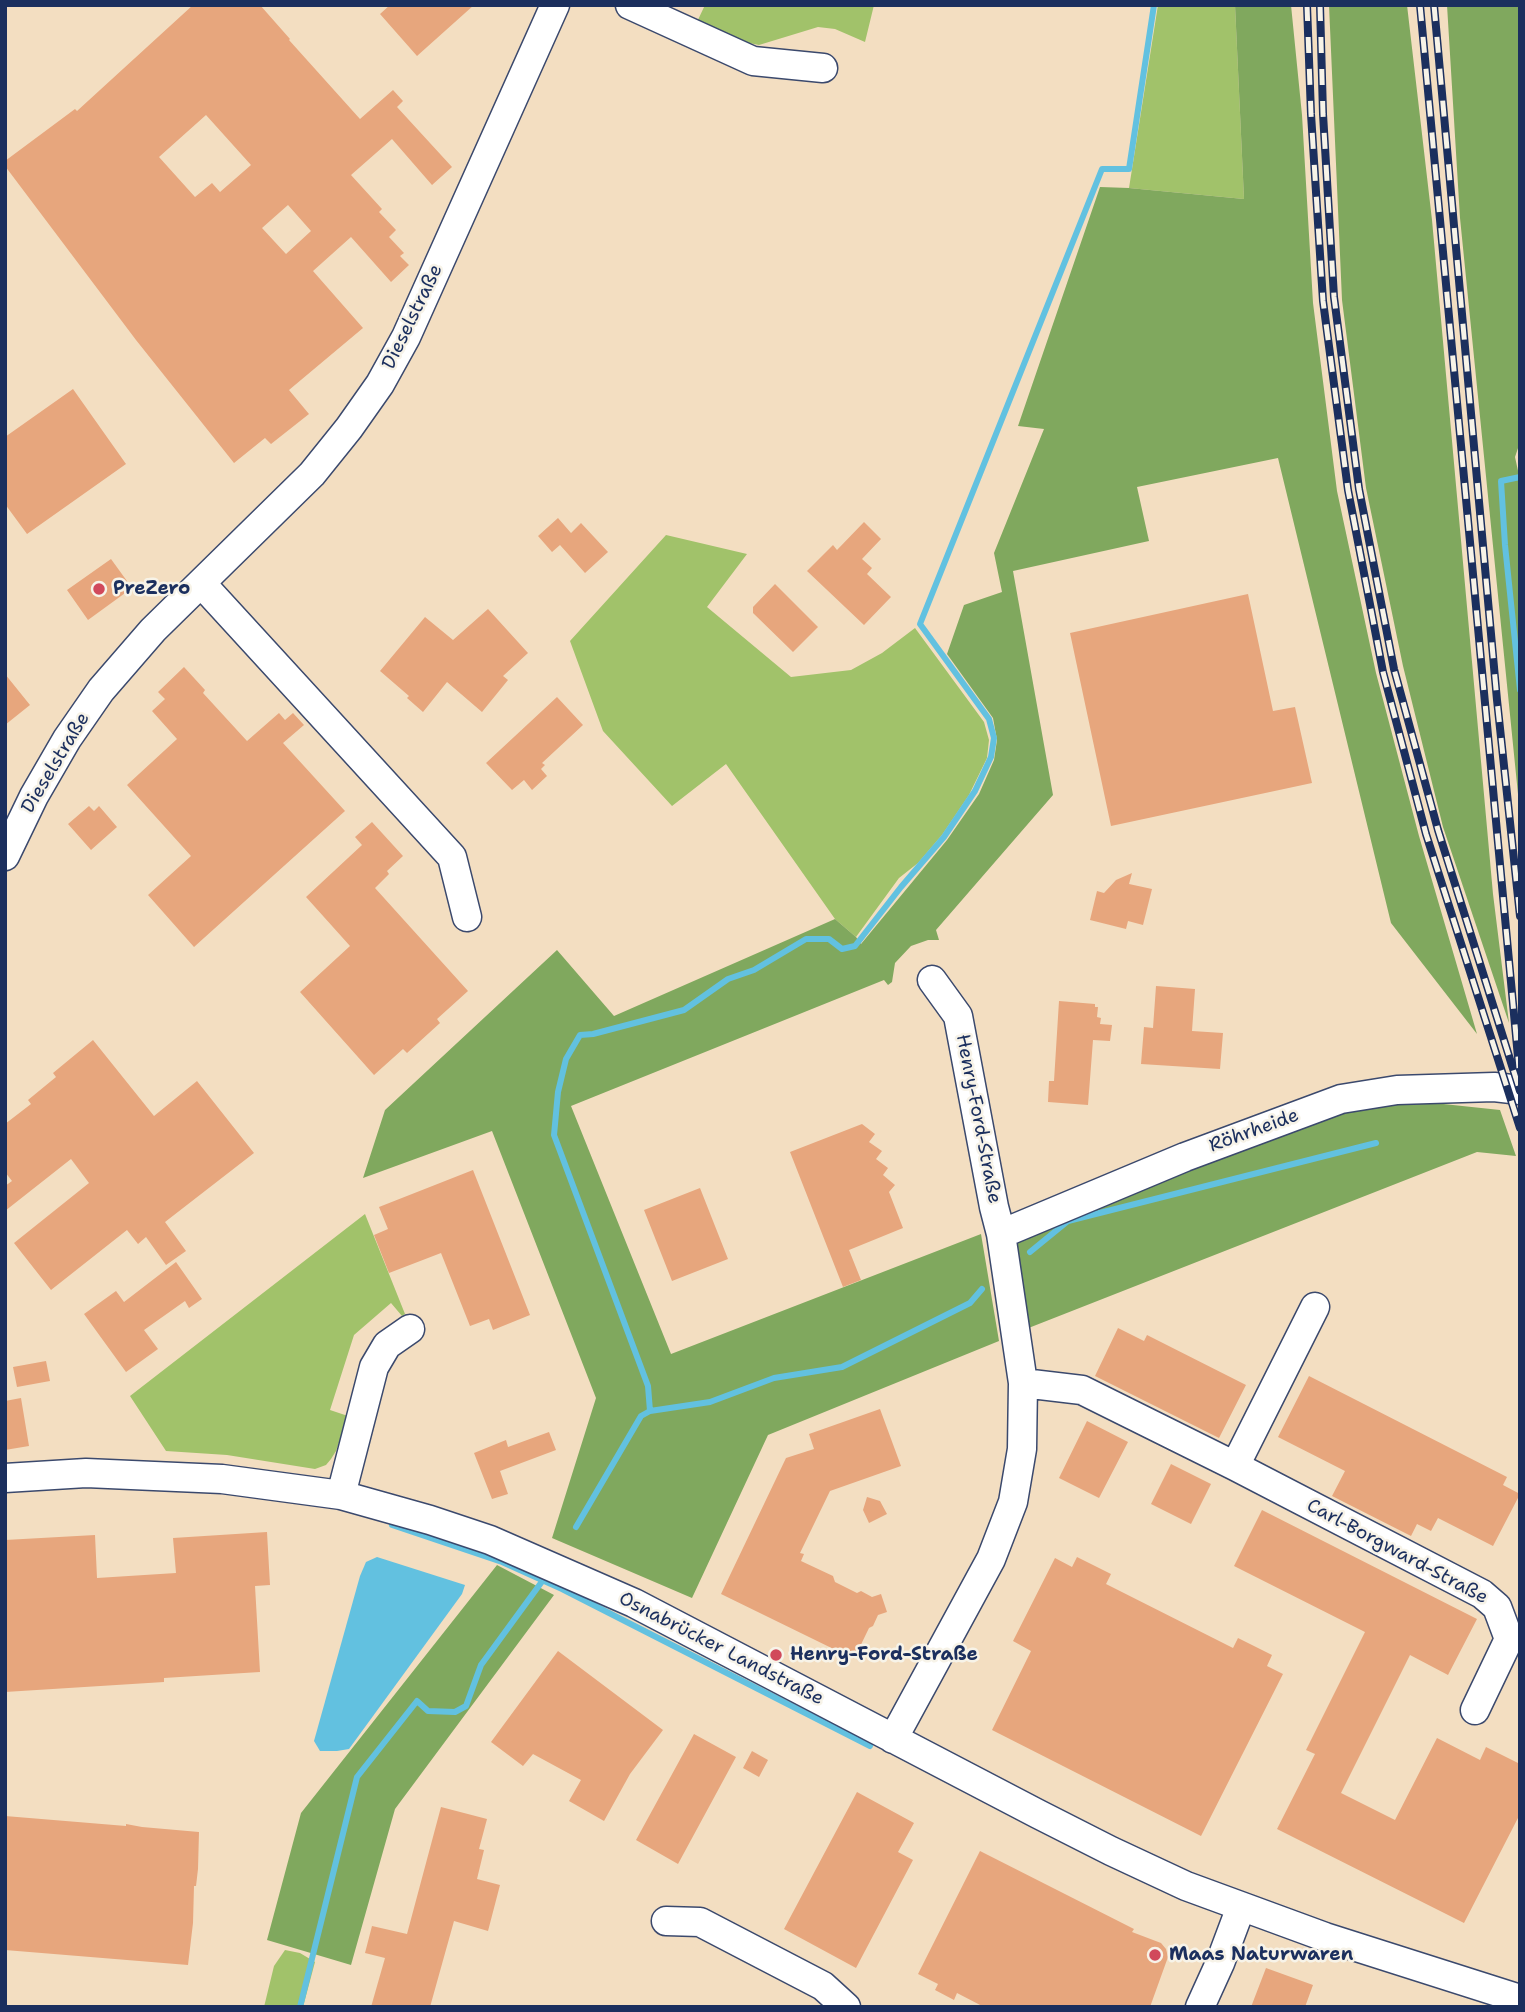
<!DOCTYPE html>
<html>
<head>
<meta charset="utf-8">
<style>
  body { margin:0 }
  #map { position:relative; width:1525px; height:2012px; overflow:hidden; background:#f3dec1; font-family:"Shantell Sans",sans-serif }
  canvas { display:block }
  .frame { position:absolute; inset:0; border:7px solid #1b2f5e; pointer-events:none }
</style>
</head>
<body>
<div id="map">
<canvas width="1525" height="2012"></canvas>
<div class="frame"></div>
</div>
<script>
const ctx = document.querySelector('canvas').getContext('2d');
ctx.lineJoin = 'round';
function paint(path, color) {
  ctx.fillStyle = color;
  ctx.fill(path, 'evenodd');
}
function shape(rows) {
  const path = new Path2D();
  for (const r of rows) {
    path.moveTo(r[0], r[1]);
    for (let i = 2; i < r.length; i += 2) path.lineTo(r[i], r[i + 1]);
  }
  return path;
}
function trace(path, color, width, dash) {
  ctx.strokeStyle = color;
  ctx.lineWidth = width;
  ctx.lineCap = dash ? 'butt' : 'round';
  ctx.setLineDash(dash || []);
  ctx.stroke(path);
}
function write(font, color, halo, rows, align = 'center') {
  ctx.font = font + ' "Shantell Sans",sans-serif';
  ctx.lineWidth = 5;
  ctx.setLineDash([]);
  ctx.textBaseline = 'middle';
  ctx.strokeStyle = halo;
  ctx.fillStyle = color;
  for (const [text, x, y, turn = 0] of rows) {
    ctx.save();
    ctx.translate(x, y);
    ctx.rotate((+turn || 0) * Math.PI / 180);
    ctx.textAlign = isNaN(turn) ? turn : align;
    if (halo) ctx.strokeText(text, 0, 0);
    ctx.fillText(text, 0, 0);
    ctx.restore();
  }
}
paint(shape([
  [705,5,874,5,865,42,835,29,818,27,759,45,734,40,696,24],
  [1158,5,1235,5,1244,199,1129,188],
  [666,535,747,554,707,607,791,677,851,670,882,653,915,628,984,722,989,740,987,758,969,795,942,835,918,863,899,878,856,937,835,919,726,764,672,806,603,731,570,641],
  [365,1214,405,1314,402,1316,391,1303,354,1335,330,1410,348,1416,336,1451,331,1459,326,1465,315,1469,227,1455,166,1451,130,1396],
  [285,1950,300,1953,315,1962,303,2007,264,2007,274,1966]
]), '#a1c26a');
paint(shape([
  [1235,5,1291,5,1302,115,1313,303,1337,491,1376,673,1419,836,1477,1034,1391,923,1278,458,1137,487,1149,541,1013,571,1053,795,936,930,939,940,928,940,911,946,895,963,892,982,888,985,884,980,571,1106,671,1354,981,1234,999,1341,768,1435,692,1598,552,1538,596,1398,492,1131,363,1178,385,1110,557,950,614,1016,835,919,856,937,861,944,947,840,979,794,994,760,997,740,993,718,947,654,964,605,1002,592,994,553,1044,429,1018,426,1100,187,1129,188,1244,199],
  [1329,5,1407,5,1432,220,1493,894,1509,1023,1443,827,1403,666,1366,488,1342,300],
  [1447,5,1520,5,1520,442,1515,457,1520,480,1520,814,1460,218],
  [1351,1103,1434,1103,1500,1110,1516,1156,1477,1152,1026,1329,1012,1236],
  [497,1565,554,1595,395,1809,351,1965,267,1940,301,1813]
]), '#80a85e');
paint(shape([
  [377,1557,465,1585,462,1594,349,1749,337,1751,320,1751,314,1741,360,1576,366,1562]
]), '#62c1e0');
trace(shape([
  [1520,477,1501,481,1505,545,1520,690],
  [1030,1252,1068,1221,1376,1143],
  [650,1411,648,1386,554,1135,558,1092,566,1059,580,1035,593,1034,684,1010,728,979,754,970,806,939,829,939,842,949,855,946,901,887,944,837,975,791,991,757,994,738,989,719,920,624,1102,169,1129,169,1154,5],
  [392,1525,502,1562,562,1589,870,1746],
  [576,1527,641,1416,650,1411,710,1402,774,1378,842,1367,970,1303,982,1289],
  [300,2007,357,1777,417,1701,428,1711,455,1712,466,1706,481,1665,546,1576]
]), '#62c1e0', 6);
paint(shape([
  [193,5,260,5,290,39,289,40,360,119,393,90,403,101,397,107,452,167,432,185,392,139,351,175,382,209,379,212,396,230,389,237,404,253,400,256,409,265,391,282,351,237,313,271,363,328,289,390,309,414,271,444,265,438,234,463,136,340,5,166,5,161,75,109,77,111],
  [206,115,251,165,220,192,212,183,195,197,159,157],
  [288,205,311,231,286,254,262,228],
  [390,5,474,5,417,56,380,14],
  [73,389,126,464,27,534,5,504,5,437],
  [558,518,571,533,581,523,608,552,585,573,560,545,552,552,538,536],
  [864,522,881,539,862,559,872,568,867,574,891,597,864,625,807,571,833,545,837,550],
  [111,559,132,588,88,620,67,590],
  [775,584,818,627,793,652,753,613,753,607],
  [1248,594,1273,711,1295,707,1312,783,1111,826,1070,633],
  [488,609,528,653,503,676,508,680,482,712,447,682,423,712,407,698,409,696,380,671,425,617,453,640],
  [184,667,205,690,203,693,247,741,279,713,285,720,293,713,304,725,283,743,345,811,194,947,148,895,191,856,127,785,177,739,152,711,165,699,158,692],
  [5,674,30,705,5,725],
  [557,697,583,725,542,763,545,765,541,769,547,776,532,790,524,780,512,790,486,763],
  [89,806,94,811,99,806,117,827,91,850,68,824],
  [372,822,403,856,387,871,389,874,375,888,468,991,437,1019,440,1023,407,1053,403,1049,374,1075,300,992,350,946,306,897,362,845,355,837],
  [1132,873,1129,884,1152,889,1143,925,1128,921,1126,929,1090,920,1097,891,1104,893,1116,880],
  [1156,986,1195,989,1192,1031,1223,1033,1220,1069,1141,1064,1144,1027,1153,1028],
  [1059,1001,1095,1004,1095,1007,1098,1007,1097,1017,1101,1018,1100,1024,1112,1025,1110,1041,1093,1040,1088,1105,1048,1102,1049,1081,1054,1081],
  [93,1040,154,1116,197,1081,254,1153,165,1222,186,1251,166,1265,146,1237,138,1244,127,1230,51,1290,14,1243,89,1183,71,1159,5,1211,5,1186,12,1181,5,1172,5,1124,31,1104,28,1100,56,1077,53,1073],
  [862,1124,875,1134,869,1142,882,1151,876,1159,888,1168,883,1175,895,1185,889,1192,903,1228,849,1250,861,1280,843,1287,790,1152],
  [473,1170,530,1315,493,1330,489,1319,470,1326,441,1253,389,1273,374,1235,388,1229,379,1207],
  [700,1188,728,1259,672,1281,644,1210],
  [176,1262,202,1299,189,1308,185,1301,144,1330,158,1349,126,1372,84,1314,116,1291,124,1302],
  [1118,1328,1144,1341,1147,1335,1246,1385,1219,1438,1095,1376],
  [46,1361,50,1381,17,1387,13,1367],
  [1309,1376,1507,1477,1503,1485,1520,1494,1493,1546,1438,1518,1431,1531,1417,1524,1411,1536,1332,1496,1345,1471,1278,1437],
  [21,1398,29,1446,5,1450,5,1401],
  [880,1409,901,1466,830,1491,800,1553,804,1554,801,1561,833,1576,835,1582,857,1593,861,1591,872,1597,881,1594,887,1612,878,1615,873,1626,869,1628,854,1659,721,1594,786,1458,814,1449,809,1434],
  [1087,1421,1128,1442,1099,1498,1059,1478],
  [549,1432,556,1450,500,1471,508,1494,492,1499,474,1453,506,1440,508,1447],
  [1171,1464,1211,1484,1191,1524,1151,1504],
  [867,1497,880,1501,887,1514,869,1523,863,1510],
  [1262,1510,1477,1619,1448,1675,1410,1655,1341,1793,1395,1820,1437,1738,1480,1760,1486,1747,1520,1764,1520,1814,1464,1923,1277,1829,1315,1754,1306,1750,1365,1632,1234,1566],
  [267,1532,270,1585,255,1586,260,1672,164,1678,164,1682,5,1692,5,1540,95,1535,97,1578,176,1573,173,1538],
  [1077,1557,1111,1574,1106,1584,1233,1648,1238,1638,1272,1655,1267,1666,1283,1674,1201,1836,992,1730,1031,1651,1013,1641,1055,1558,1072,1567],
  [558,1651,663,1730,630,1774,604,1821,569,1801,581,1780,533,1754,523,1766,491,1742],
  [694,1734,736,1757,678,1864,636,1840],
  [752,1751,768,1760,759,1777,743,1768],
  [857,1792,914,1823,898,1852,913,1860,856,1968,784,1929],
  [441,1807,487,1819,479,1849,484,1850,477,1879,500,1885,488,1931,454,1921,430,2007,371,2007,385,1958,365,1953,372,1926,407,1934],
  [5,1816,126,1826,126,1824,142,1827,199,1832,198,1869,196,1886,194,1886,193,1923,188,1965,5,1950],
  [980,1851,1134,1929,1132,1932,1161,1943,1166,1949,1168,1957,1150,2007,984,2007,957,1993,954,2000,935,1990,938,1984,918,1974],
  [1266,1968,1313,1985,1305,2007,1251,2007]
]), '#e7a67d');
const minor = shape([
  [630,5,753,61,823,68],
  [201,583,452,857,467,917],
  [5,856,34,796,67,739,101,690,153,630,312,474,349,428,380,384,406,337,555,5],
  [1001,1234,1185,1157,1341,1099,1397,1090,1494,1087,1520,1090],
  [1023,1383,1082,1390,1235,1466,1482,1594,1497,1607,1509,1639,1475,1710],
  [1235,1466,1315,1307],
  [5,1478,86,1473,222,1479,341,1495,430,1520,490,1540,634,1603,1038,1814,1111,1851,1186,1886,1325,1937,1520,1999],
  [341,1495,374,1367,387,1345,410,1329],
  [893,1739,991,1559,1013,1502,1022,1449,1023,1383,1001,1234,994,1207,958,1016,932,980],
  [666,1921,700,1922,823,1986,846,2007],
  [1200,2007,1220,1963,1241,1907]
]);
trace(minor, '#3b496d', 31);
trace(minor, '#fff', 28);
const rail = shape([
  [1307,5,1311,114,1323,301,1348,490,1383,672,1426,834,1520,1128],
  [1320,5,1323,114,1334,297,1359,489,1394,669,1438,830,1520,1091],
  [1420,5,1519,1068],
  [1434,5,1497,700,1520,916]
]);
trace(rail, '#1b2f5e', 8);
trace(rail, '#f7f3e8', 5, [16]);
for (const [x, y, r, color] of [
  [99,589,7,"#d1495b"],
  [776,1655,7,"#d1495b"],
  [1155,1955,7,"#d1495b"]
]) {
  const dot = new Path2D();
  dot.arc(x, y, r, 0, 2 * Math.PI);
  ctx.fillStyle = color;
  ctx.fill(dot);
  trace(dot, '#f7f3e8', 2.5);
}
write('19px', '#1b2f5e', '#f7f3e8', [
  ["Dieselstraße",413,317,-64],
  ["Dieselstraße",56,763,-59],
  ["Henry-Ford-Straße",978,1119,79],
  ["Röhrheide",1254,1131,-20],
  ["Carl-Borgward-Straße",1397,1552,28],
  ["Osnabrücker Landstraße",721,1649,27]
]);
write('bold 19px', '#1b2f5e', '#f7f3e8', [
  ["PreZero",113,589],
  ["Henry-Ford-Straße",790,1655],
  ["Maas Naturwaren",1169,1955]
], 'left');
</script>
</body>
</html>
